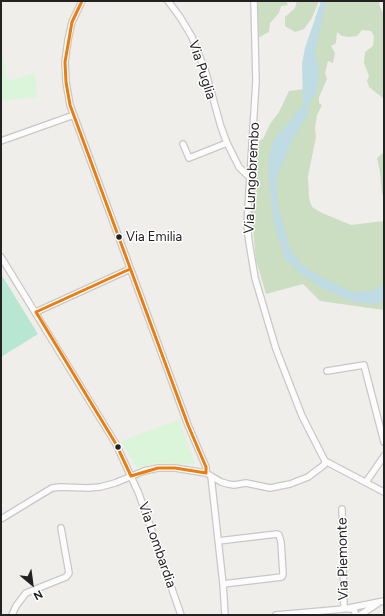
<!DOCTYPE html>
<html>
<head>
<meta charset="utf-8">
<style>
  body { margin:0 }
  #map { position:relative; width:385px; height:616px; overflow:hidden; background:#f0eeeb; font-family:Figtree,sans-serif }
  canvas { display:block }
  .frame { position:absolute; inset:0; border:2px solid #222; pointer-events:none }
  .north { position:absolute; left:12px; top:564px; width:40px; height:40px; -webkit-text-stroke:3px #fff; paint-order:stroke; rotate:151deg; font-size:11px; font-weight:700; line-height:16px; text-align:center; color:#222 }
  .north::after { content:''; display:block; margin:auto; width:14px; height:18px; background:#222; clip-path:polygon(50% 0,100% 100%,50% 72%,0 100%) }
</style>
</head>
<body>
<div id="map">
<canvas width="385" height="616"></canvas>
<div class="frame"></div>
<div class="north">N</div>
</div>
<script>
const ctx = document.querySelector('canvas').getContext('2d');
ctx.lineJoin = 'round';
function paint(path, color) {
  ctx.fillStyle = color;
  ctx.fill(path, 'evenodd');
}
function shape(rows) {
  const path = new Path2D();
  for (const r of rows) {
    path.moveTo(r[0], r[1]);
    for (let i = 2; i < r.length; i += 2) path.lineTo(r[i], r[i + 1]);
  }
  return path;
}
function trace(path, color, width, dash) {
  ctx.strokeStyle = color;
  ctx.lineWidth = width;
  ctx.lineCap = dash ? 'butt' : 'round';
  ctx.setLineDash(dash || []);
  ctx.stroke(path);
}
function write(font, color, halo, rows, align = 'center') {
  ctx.font = font + ' Figtree,sans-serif';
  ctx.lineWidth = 3;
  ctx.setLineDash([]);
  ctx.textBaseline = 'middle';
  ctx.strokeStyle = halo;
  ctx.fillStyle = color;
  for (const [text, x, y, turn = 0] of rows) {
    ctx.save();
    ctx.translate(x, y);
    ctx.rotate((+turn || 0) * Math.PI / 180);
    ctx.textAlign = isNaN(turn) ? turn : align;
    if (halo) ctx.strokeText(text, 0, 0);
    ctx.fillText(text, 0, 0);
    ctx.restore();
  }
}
paint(shape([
  [255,1,286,1,288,5,281,6,279,13,270,23,269,32,256,39],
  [297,1,319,1,312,18,304,29,295,32,285,26,285,17,295,8],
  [325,1,381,1,379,3,380,7,384,14,384,99,369,87,367,81,369,76,364,63,365,52,373,46,374,36,371,31,362,30,357,36,349,37,342,36,337,32,336,43,331,46,335,53,333,63,328,61,325,73,327,79,319,97,319,103,322,105,317,115,315,128,316,137,308,176,309,198,312,207,322,213,351,225,384,221,384,310,320,301,303,284,266,294,256,260,250,197,259,140,263,139,270,124,279,112,289,91,314,88,311,61],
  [384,152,384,196,382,194,380,172,377,158]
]), '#cbdec1');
paint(shape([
  [1,48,8,81,35,73,37,97,1,101],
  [179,420,195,464,154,463,137,468,121,441]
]), '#daf5da');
paint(shape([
  [1,274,38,334,1,357]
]), '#b7e6d2');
paint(shape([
  [321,1,326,1,315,52,319,69,317,91,310,101,308,113,291,143,278,173,276,185,279,210,289,247,300,263,309,270,347,290,356,292,375,290,384,283,384,300,375,304,355,302,336,295,320,287,294,268,291,263,286,260,281,248,273,217,268,170,270,152,273,141,303,105,302,64,305,48]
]), '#bfdbe3');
const street = shape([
  [82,1,72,22,68,40,65,62,66,82,70,105,188,425,206,467,206,473],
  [168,1,180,17,192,37,206,73,221,127,227,143,239,167,247,175,251,177],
  [254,1,256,81,247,224,249,242,255,278,276,349,302,416,325,461],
  [1,141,74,115],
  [183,144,189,158,227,143],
  [1,257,116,444,139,494,181,615],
  [36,312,130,269],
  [327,371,364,365,384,442],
  [325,461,384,492],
  [211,476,223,584,225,615],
  [366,482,384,456],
  [342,509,344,609],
  [1,519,52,488,60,487,88,488,100,487,115,483,144,471,158,468,175,468,206,473,221,482,228,484,234,485,246,483,270,488,290,484,308,477,324,465,325,461],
  [218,541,277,534,279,535,281,542,283,574,282,577,223,584],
  [348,609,353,609,355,612,355,615],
  [12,615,16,606,26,593,66,577,69,573,61,528],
  [276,615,344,609,384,601],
  [360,615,377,604]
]);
trace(street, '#c9c8c7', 8);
trace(street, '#fdfcfc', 5.5);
trace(shape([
  [82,1,72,22,65,62,66,82,70,105,188,425,206,467,206,473,175,468,158,468,131,476,116,444,36,312,130,269]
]), '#ec7c0c', 3);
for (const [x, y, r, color] of [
  [119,237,3.5,"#222"],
  [118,447,3.5,"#222"]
]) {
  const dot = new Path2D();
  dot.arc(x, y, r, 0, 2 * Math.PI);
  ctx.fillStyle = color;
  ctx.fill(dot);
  trace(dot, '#fff', 1.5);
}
write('13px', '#222', '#fff', [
  ["Via Emilia",126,237]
], 'left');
write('14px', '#222', '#fff', [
  ["Via Puglia",202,70,72],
  ["Via Lungobrembo",252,178,-87],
  ["Via Lombardia",157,545,71],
  ["Via Piemonte",343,559,-91]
]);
</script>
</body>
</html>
